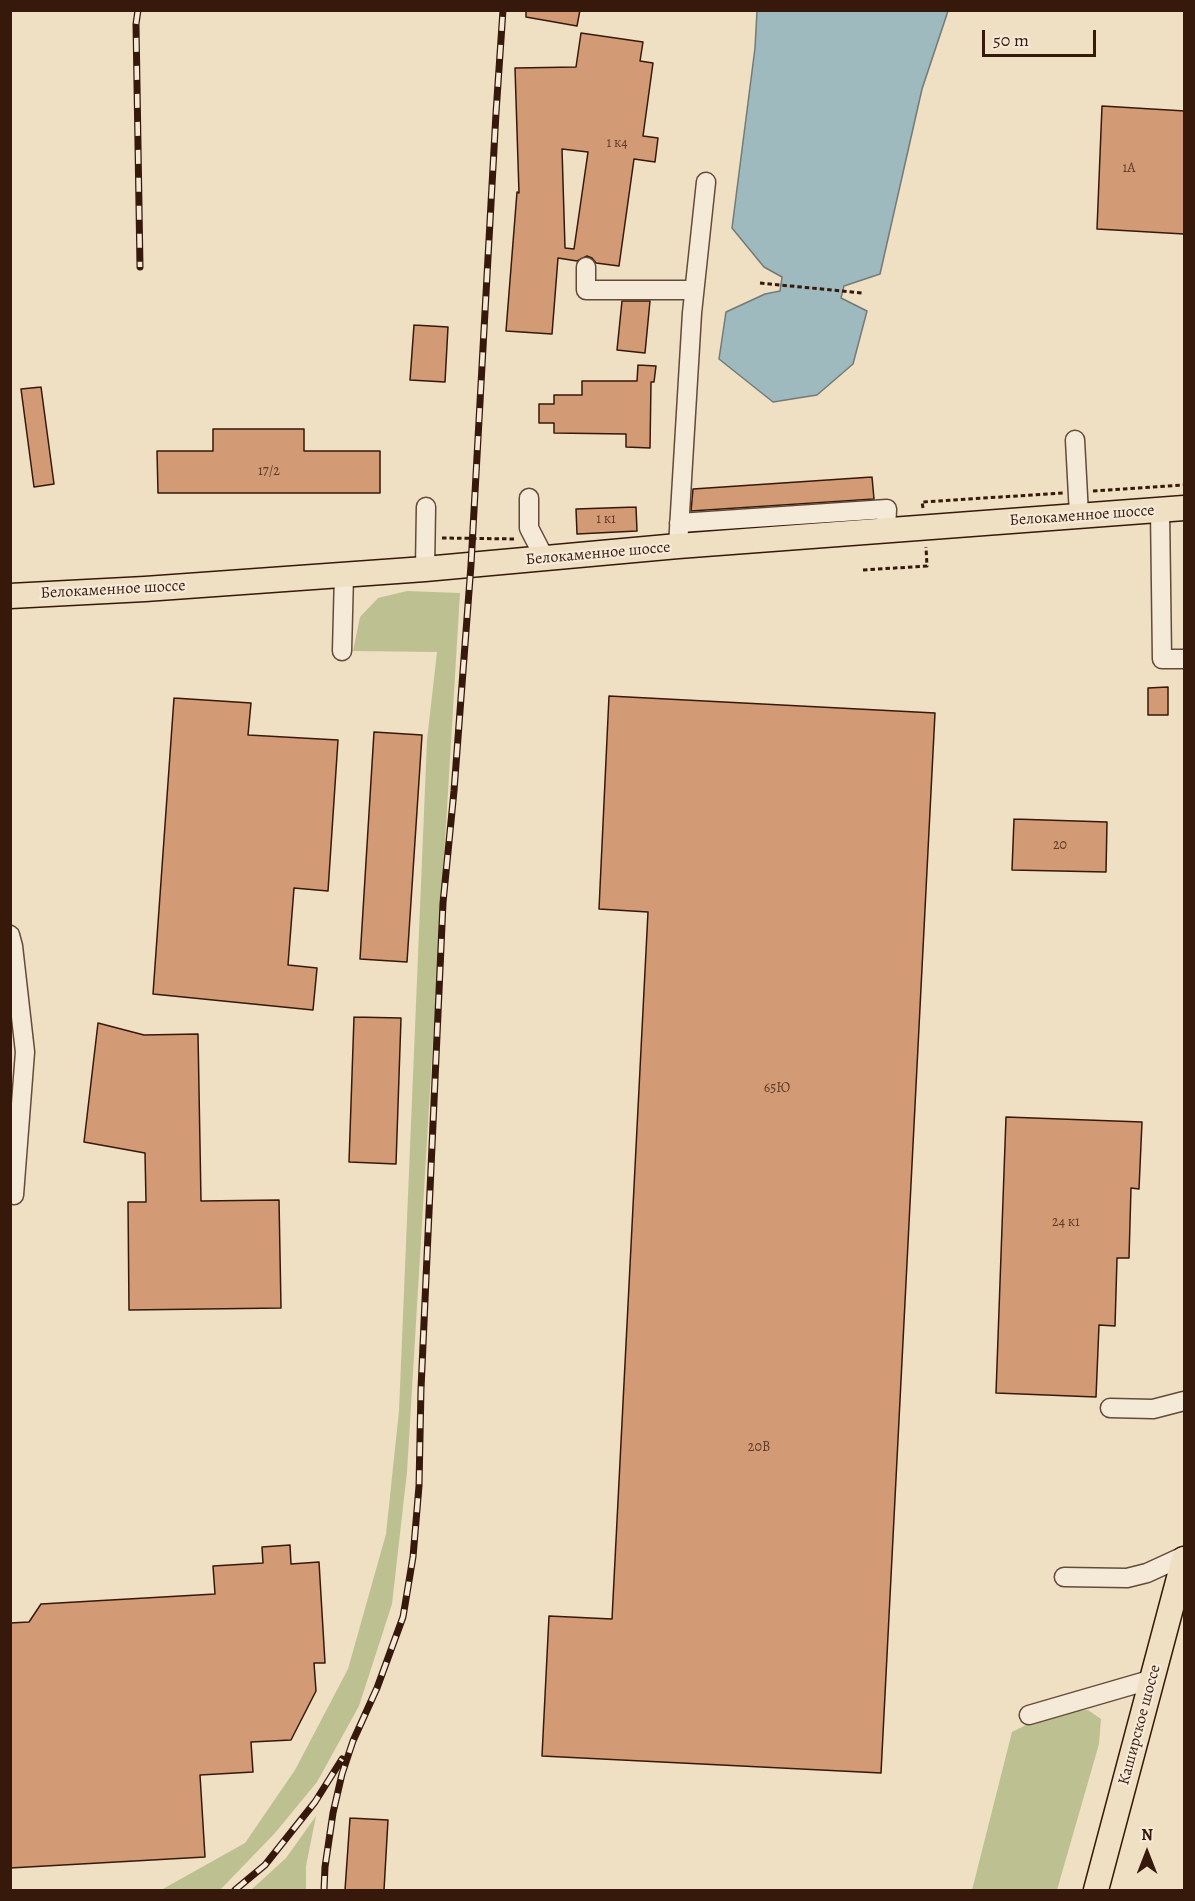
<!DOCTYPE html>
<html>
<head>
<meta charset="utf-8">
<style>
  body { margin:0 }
  #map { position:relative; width:1195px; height:1901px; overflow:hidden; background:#efdfc3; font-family:Alegreya,serif }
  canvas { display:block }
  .frame { position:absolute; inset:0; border:12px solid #36190b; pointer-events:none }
  .north { position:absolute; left:1117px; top:1823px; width:60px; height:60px; -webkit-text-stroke:4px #f5ead8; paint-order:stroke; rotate:0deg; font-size:16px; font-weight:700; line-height:24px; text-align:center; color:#36190b }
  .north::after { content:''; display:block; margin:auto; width:21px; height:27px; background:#36190b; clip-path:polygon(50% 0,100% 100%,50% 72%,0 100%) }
  .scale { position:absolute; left:982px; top:30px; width:114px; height:27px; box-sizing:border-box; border:3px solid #36190b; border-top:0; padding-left:8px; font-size:18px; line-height:21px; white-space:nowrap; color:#36190b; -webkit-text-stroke:4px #f5ead8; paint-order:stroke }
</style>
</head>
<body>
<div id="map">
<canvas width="1195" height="1901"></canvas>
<div class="frame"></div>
<div class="north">N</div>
<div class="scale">50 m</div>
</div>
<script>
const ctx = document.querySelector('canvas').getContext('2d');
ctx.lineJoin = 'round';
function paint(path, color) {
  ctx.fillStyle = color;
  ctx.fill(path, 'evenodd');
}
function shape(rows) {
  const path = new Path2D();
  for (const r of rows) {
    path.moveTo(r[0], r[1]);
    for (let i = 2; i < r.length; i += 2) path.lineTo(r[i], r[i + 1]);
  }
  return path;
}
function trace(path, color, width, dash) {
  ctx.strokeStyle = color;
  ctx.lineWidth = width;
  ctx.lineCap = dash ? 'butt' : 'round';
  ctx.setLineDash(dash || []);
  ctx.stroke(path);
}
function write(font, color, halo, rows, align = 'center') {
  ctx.font = font + ' Alegreya,serif';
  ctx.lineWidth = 4.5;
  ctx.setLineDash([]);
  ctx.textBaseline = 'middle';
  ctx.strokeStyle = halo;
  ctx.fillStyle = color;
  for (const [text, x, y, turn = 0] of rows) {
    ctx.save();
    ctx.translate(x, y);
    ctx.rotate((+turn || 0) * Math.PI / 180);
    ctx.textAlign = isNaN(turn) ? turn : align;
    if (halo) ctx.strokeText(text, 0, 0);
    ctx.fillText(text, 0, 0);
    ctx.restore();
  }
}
paint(shape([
  [407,591,460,593,407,1472,392,1604,359,1706,317,1782,275,1833,220,1890,161,1890,245,1843,295,1770,348,1669,386,1534,399,1411,427,740,437,652,353,651,360,617,378,598],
  [1088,1710,1101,1719,1099,1744,1057,1890,972,1890,1012,1732,1050,1713],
  [316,1816,306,1866,306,1890,251,1890,286,1858]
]), '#bdc191');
const water = shape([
  [757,11,948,11,922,89,880,274,844,286,841,298,867,311,853,364,817,395,773,402,719,359,726,312,765,294,780,291,782,277,764,267,732,228,755,48,757,11]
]);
paint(water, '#9ebabe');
trace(water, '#747a76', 1.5);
const building = shape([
  [526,10,580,10,577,26,526,17,526,10],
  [581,33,643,42,640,61,653,63,643,136,658,138,655,162,634,159,619,266,596,263,592,258,587,256,577,261,558,258,552,334,506,331,517,192,519,193,515,68,576,67,581,33],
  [562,149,588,152,574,249,565,248,562,149],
  [1102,106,1185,111,1184,234,1097,229,1102,106],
  [622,301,650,301,645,353,617,350,622,301],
  [414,325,448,327,445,382,410,380,414,325],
  [638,365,656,366,654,382,651,382,650,448,626,447,626,434,554,433,554,423,539,423,539,404,554,404,554,395,582,395,582,381,637,381,638,365],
  [41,387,54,484,34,487,21,389,41,387],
  [213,429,304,429,304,451,380,451,380,493,158,493,157,451,213,451,213,429],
  [872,477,874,499,691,511,693,489,872,477],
  [636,507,637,531,577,534,576,509,636,507],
  [1168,687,1168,715,1148,715,1148,688,1168,687],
  [609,696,935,713,881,1773,542,1756,549,1616,612,1619,648,912,599,909,609,696],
  [174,698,251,703,248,735,338,740,328,891,294,888,288,965,317,968,313,1010,153,994,174,698],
  [374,732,422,735,407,962,360,959,374,732],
  [1014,819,1107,822,1106,872,1012,870,1014,819],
  [354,1017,401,1018,396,1164,349,1162,354,1017],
  [98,1023,144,1035,198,1034,201,1201,279,1200,281,1308,129,1310,128,1202,146,1202,145,1153,84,1142,98,1023],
  [1006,1117,1142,1122,1139,1189,1131,1188,1129,1258,1117,1258,1115,1326,1099,1325,1096,1397,996,1393,1006,1117],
  [290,1545,291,1564,319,1562,325,1663,314,1663,316,1691,291,1740,251,1742,253,1772,200,1775,205,1857,10,1868,10,1623,29,1622,41,1604,215,1594,213,1566,263,1563,262,1547,290,1545],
  [350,1818,388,1820,384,1890,345,1890,350,1818]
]);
paint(building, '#d39a76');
trace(building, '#36190b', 1.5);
const minor = shape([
  [586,267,586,290,694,290],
  [1075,440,1079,515],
  [529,498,529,528,545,559],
  [1160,510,1162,659,1184,659],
  [679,523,887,509,886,530],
  [678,546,692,313,706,182],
  [425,569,426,507],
  [342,651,344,575],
  [10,935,13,946,25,1052,14,1195],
  [1110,1408,1153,1409,1184,1401],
  [1064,1577,1127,1578,1147,1573,1184,1556],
  [1029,1715,1153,1679]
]);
const major = shape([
  [10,596,145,589,425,569,678,546,1184,508],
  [1096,1890,1184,1559]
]);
trace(minor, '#644a39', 21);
trace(major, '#36190b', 27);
trace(shape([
  [760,283,862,293],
  [1093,491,1184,485],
  [923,508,922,502,1063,493],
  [442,538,517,539],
  [863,570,927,566,926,547]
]), '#36190b', 3, [4.5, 3]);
trace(minor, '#f5ead8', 18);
trace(major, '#efdfc3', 24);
const rail = shape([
  [138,10,136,24,140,267],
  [235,1890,265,1865,315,1802,342,1759],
  [324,1890,325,1867,333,1813,342,1774,353,1741,377,1688,403,1617,413,1557,419,1486,421,1389,443,903,454,791,471,565,496,113,503,10]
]);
trace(rail, '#36190b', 7);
trace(rail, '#f5ead8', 4.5, [14]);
write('14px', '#5d3926', null, [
  ["1 к4",617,144],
  ["1А",1129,169],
  ["17/2",269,472],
  ["1 к1",606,520],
  ["20",1060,846],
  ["65Ю",777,1089],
  ["24 к1",1066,1223],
  ["20В",759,1448]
]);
write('16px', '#36190b', '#f5ead8', [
  ["Белокаменное шоссе",1082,516,-4],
  ["Белокаменное шоссе",598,554,-5],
  ["Белокаменное шоссе",113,590,-3],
  ["Каширское шоссе",1140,1725,-75]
]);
</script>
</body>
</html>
